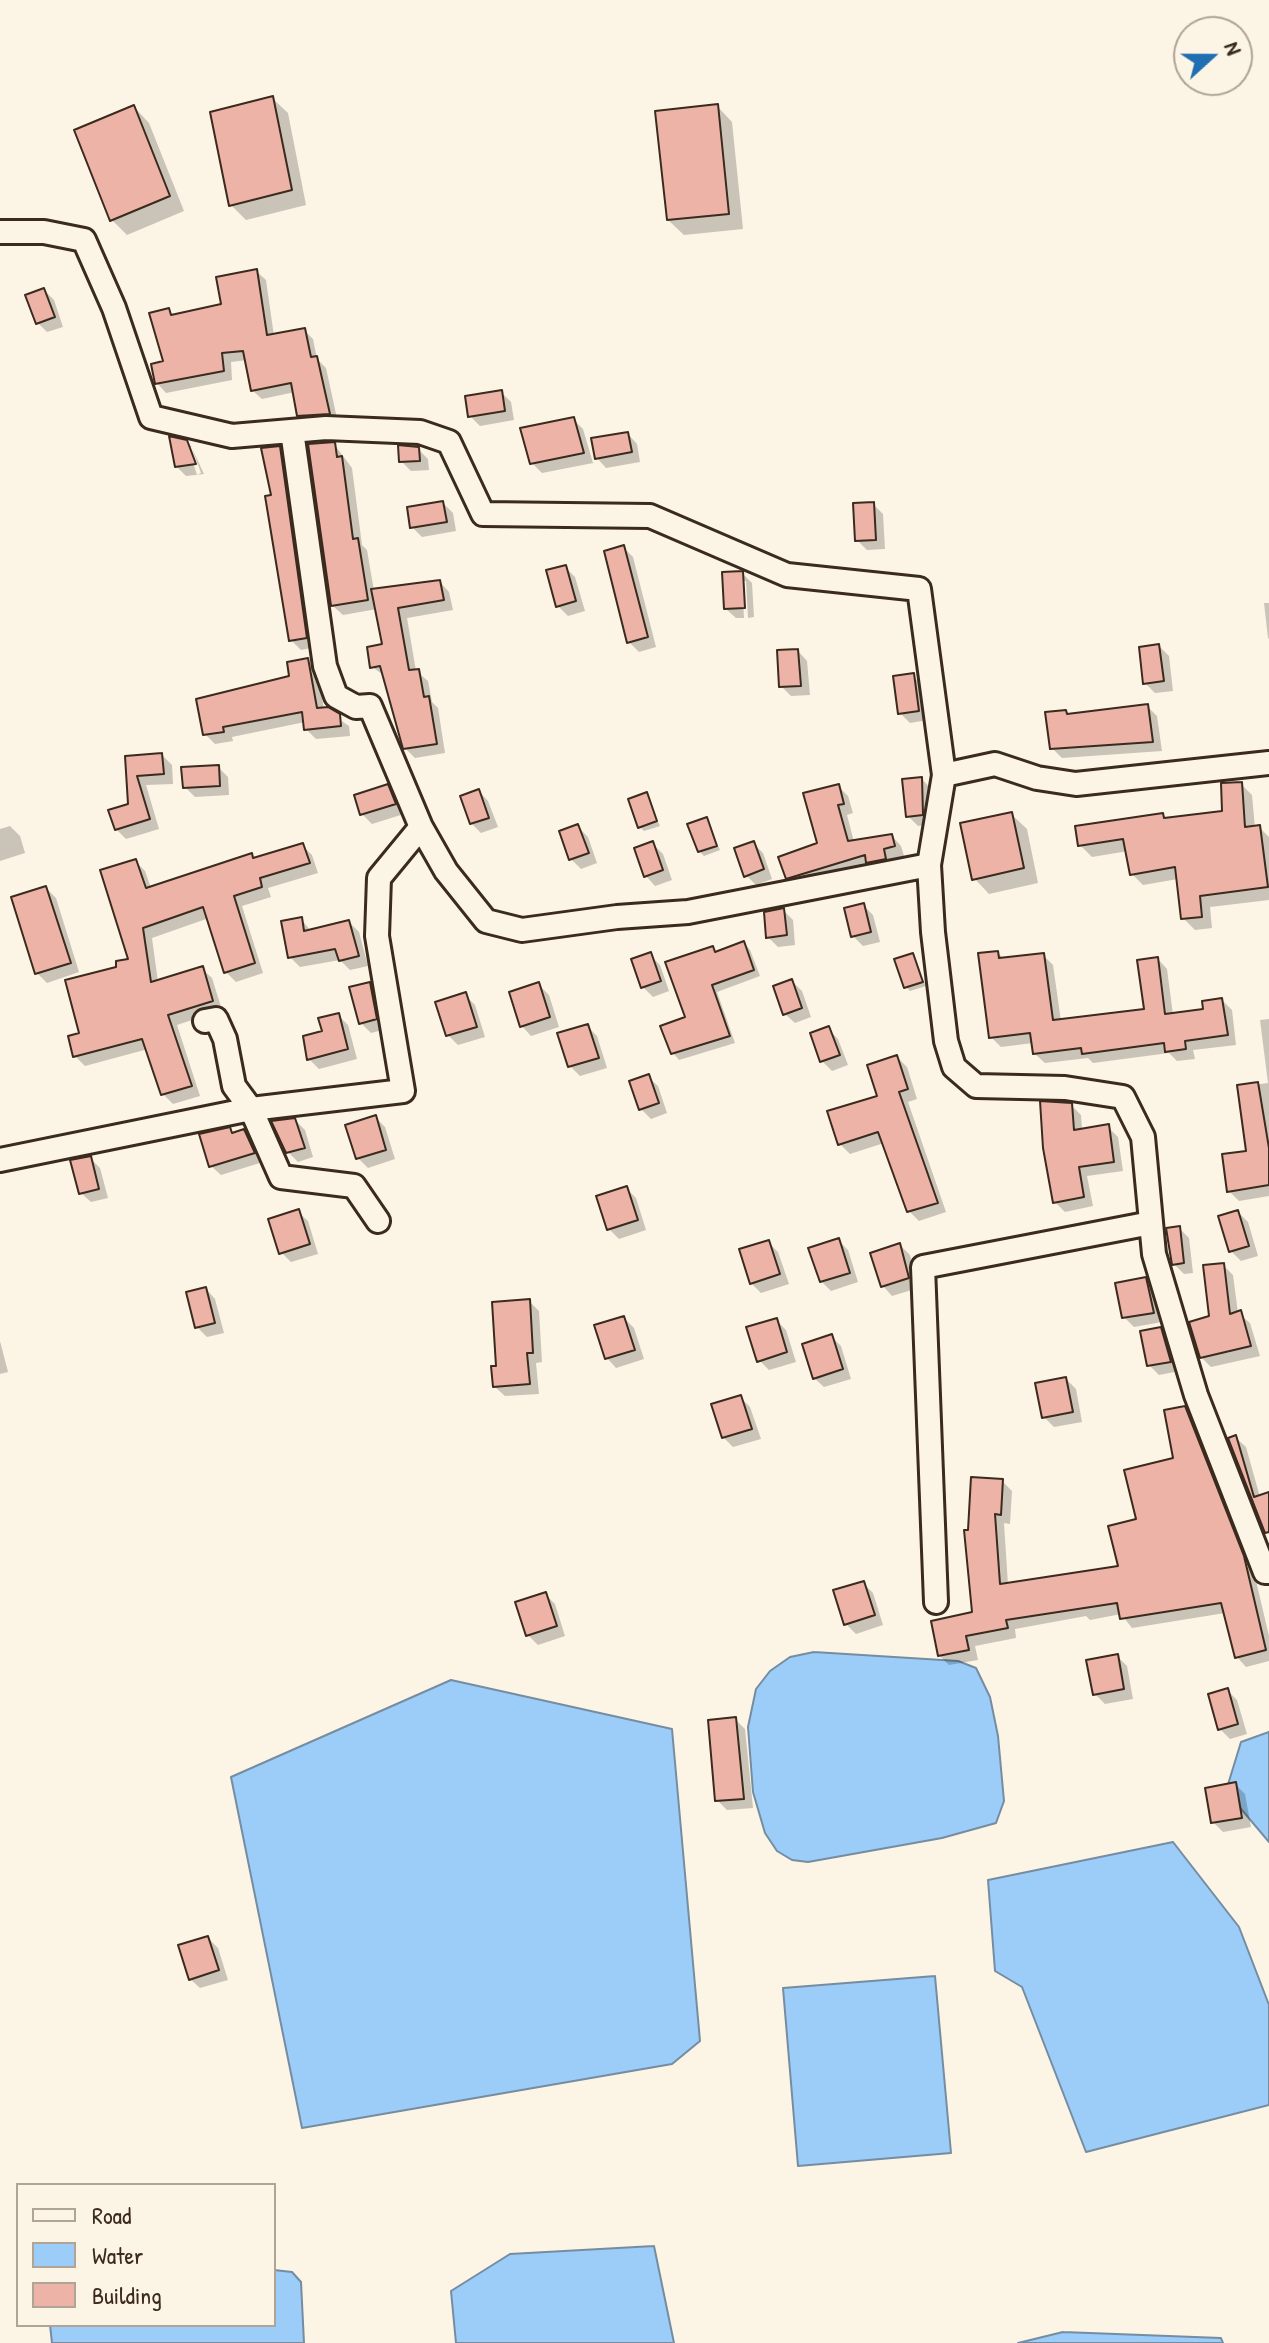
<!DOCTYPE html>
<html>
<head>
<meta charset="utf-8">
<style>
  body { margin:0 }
  #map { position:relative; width:1269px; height:2343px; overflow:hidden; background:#fcf5e5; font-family:"Patrick Hand",sans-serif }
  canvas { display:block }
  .legend { position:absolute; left:16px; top:2183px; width:260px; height:144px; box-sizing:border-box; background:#fcf5e5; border:2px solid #afa495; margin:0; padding:10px 14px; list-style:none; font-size:24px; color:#3b2a1e }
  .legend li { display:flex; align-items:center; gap:16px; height:40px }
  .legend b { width:40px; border:2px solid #afa495 }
  .north { position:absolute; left:1173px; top:16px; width:80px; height:80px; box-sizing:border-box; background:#fcf5e5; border:2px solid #afa495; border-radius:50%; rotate:69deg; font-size:22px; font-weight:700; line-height:32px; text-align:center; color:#3b2a1e }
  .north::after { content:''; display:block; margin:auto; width:28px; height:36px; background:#1f6fb2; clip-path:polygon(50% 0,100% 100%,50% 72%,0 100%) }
</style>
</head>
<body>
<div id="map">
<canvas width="1269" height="2343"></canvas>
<ul class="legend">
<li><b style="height:10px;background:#fcf5e5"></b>Road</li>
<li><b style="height:22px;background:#9bcdf8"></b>Water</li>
<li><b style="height:22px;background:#ecb3a6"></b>Building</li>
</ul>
<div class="north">N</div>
</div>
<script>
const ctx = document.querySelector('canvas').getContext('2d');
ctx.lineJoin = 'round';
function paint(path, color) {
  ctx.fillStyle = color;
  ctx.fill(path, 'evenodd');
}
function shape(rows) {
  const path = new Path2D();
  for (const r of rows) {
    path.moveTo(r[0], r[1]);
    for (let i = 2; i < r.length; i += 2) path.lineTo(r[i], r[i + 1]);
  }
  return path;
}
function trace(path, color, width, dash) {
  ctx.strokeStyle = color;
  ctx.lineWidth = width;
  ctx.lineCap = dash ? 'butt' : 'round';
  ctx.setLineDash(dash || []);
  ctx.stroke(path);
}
const water = shape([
  [814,1652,958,1661,976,1668,990,1697,998,1736,1004,1801,996,1823,942,1838,808,1862,792,1860,777,1851,765,1833,753,1792,748,1727,756,1689,770,1671,790,1657,814,1652],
  [451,1680,672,1729,700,2041,672,2064,302,2128,231,1777,451,1680],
  [1269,1732,1269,1842,1226,1791,1241,1742,1269,1732],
  [1173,1842,1239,1927,1269,2005,1269,2105,1086,2152,1022,1987,995,1971,988,1880,1173,1842],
  [935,1976,951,2153,798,2166,783,1988,935,1976],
  [654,2246,674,2343,456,2343,451,2291,510,2254,654,2246],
  [274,2270,292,2272,301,2282,304,2343,52,2343,50,2325,274,2325,274,2270],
  [1063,2332,1221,2338,1223,2343,1018,2343,1063,2332]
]);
paint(water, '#9bcdf8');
trace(water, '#758ca1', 2);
paint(shape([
  [272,98,288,113,306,205,246,220,231,205],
  [717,106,732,122,743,229,684,235,668,220],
  [134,107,149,123,184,211,127,235,112,220],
  [256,271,266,280,274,336,304,330,313,339,317,359,326,368,338,423,308,425,299,415,295,392,262,399,252,390,247,360,231,362,232,380,166,393,157,383,165,363,168,310,174,316,223,306],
  [44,290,54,300,63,327,47,332,37,322],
  [501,392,511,402,514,420,480,426,470,416],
  [573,419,583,429,593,463,542,473,532,463],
  [628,434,637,444,640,462,606,468,597,458],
  [186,442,192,447,188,447,197,475,201,473,192,448,204,474,186,476,176,466],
  [334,444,352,468,362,545,367,550,374,591,440,582,449,592,453,610,407,618,416,671,428,681,432,702,438,708,445,753,415,758,405,748,385,676,372,667,384,646,377,609,343,615,333,606],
  [279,448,289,458,316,647,301,650,291,640,273,497],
  [418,449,428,459,429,470,411,471,401,461],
  [443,503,453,513,456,531,422,537,412,527],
  [873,504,883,514,885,549,867,550,857,540],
  [623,547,633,557,656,647,639,652,629,642],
  [565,567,575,577,585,611,568,616,558,606],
  [742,573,752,583,754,617,748,618,746,581,742,581,744,618,736,618,726,609],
  [1264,603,1269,603,1269,639,1268,638],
  [1159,646,1169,656,1173,691,1155,693,1145,683],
  [798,651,807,661,810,695,791,696,781,686],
  [307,660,317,670,324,709,349,726,350,736,316,739,306,729,305,722,232,737,233,741,215,744,205,734,292,677],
  [913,676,923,686,928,720,910,723,900,713],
  [1147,706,1157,716,1162,751,1062,758,1052,748,1065,712,1069,715],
  [162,755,172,765,173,784,146,785,159,829,126,839,116,829,130,806,127,758],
  [218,767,228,777,229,795,195,797,185,787],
  [922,779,931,789,932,824,918,826,908,816],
  [1241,784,1252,795,1255,828,1259,827,1269,837,1269,900,1210,907,1212,928,1195,930,1183,918,1178,879,1143,885,1132,874,1128,851,1092,857,1080,845,1163,815,1167,819,1224,812],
  [838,786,848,796,853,813,847,815,854,842,892,836,901,846,904,856,893,859,895,869,878,872,871,865,798,887,788,878,819,845],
  [387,787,397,797,404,814,372,824,362,814],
  [479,791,488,801,498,827,481,833,471,823],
  [646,795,660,826,644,831,640,827],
  [1011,814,1027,829,1038,883,989,894,974,878],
  [706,819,720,850,704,856,699,851],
  [10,826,20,836,25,853,0,861,0,829],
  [578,827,588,837,597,863,581,869,571,859],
  [753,843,763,853,772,879,756,885,746,875],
  [653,844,663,854,672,880,655,886,646,876],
  [302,845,312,855,318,873,268,888,271,897,242,906,263,973,236,982,226,972,209,918,152,938,158,982,202,969,212,978,222,1010,177,1025,200,1096,173,1104,163,1094,148,1049,85,1066,75,1056,81,1035,119,968,131,961,135,861,145,871,151,888,251,855,255,859],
  [46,888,56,898,79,972,47,983,37,973],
  [863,905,873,915,880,942,863,946,853,936],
  [783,910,793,920,795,945,778,947,768,937],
  [301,919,311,931,349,922,359,932,368,966,350,970,340,960,300,967,290,957],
  [744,943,750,950,760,976,717,992,735,1043,679,1060,673,1053,712,948,717,953],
  [998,953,1005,960,1043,955,1053,965,1061,1021,1146,1010,1158,959,1167,969,1173,1015,1205,1011,1222,1000,1232,1010,1236,1045,1193,1050,1195,1059,1177,1061,1169,1053,1093,1063,1088,1058,1045,1063,1035,1054,1033,1043,1001,1047,991,1037],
  [650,955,660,965,669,991,653,997,643,987],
  [912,955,926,986,910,991,906,987],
  [792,981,802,991,811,1017,795,1023,785,1014],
  [369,985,379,994,386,1029,371,1033,361,1023],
  [539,985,549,995,559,1027,531,1036,522,1026],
  [465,995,475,1005,485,1037,458,1045,448,1035],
  [338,1015,348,1025,357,1059,319,1069,309,1059],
  [1269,1019,1269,1196,1239,1201,1229,1191,1248,1153,1240,1087,1268,1083,1260,1020],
  [587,1026,597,1036,607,1068,580,1076,570,1066,560,1034],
  [828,1029,838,1039,848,1065,832,1071,822,1061],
  [897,1057,907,1067,917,1099,908,1102,946,1212,919,1221,909,1211,884,1143,850,1154,840,1144,879,1097],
  [648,1077,658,1086,667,1113,651,1119,641,1109],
  [1071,1105,1081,1115,1082,1130,1108,1127,1118,1137,1123,1171,1087,1176,1093,1206,1065,1212,1055,1202],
  [375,1117,385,1127,395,1159,368,1168,358,1158],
  [295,1120,305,1130,313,1157,298,1162,288,1152],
  [230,1130,234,1134,244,1131,254,1141,263,1162,221,1175,211,1166],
  [90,1158,100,1168,108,1198,91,1202,81,1193],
  [626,1188,636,1198,646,1230,619,1239,609,1229],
  [298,1212,308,1221,318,1254,291,1262,281,1252],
  [1238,1212,1248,1222,1258,1256,1241,1261,1231,1251],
  [1179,1228,1189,1238,1193,1273,1184,1274,1174,1264],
  [838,1240,848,1250,858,1282,831,1291,821,1281],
  [768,1242,778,1252,789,1284,761,1293,751,1283],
  [900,1245,910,1255,918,1288,892,1296,883,1286],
  [1223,1265,1233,1275,1238,1313,1250,1323,1260,1356,1211,1367,1201,1357],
  [1146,1279,1155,1289,1162,1322,1134,1327,1124,1317],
  [206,1289,215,1299,224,1333,207,1337,197,1327],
  [529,1301,539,1311,542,1362,536,1363,539,1394,505,1396,495,1387,498,1368],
  [624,1318,634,1328,644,1359,616,1368,607,1358],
  [776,1320,786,1330,796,1362,769,1370,759,1360],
  [1160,1329,1170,1339,1180,1371,1159,1375,1149,1365],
  [832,1337,841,1346,851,1379,824,1387,814,1378],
  [0,1341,8,1372,0,1374],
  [1066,1379,1076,1389,1082,1422,1054,1427,1044,1417],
  [740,1397,750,1407,761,1439,733,1447,723,1437],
  [1185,1409,1195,1419,1253,1568,1269,1636,1269,1661,1246,1667,1237,1657,1225,1613,1132,1628,1121,1614,1090,1620,1086,1616,1015,1629,1016,1638,975,1646,978,1660,949,1665,939,1655,974,1614,970,1532,1002,1481,1012,1491,1010,1524,1004,1523,1008,1585,1121,1568,1139,1520,1175,1459],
  [1236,1438,1246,1447,1260,1497,1269,1499,1269,1534,1230,1439],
  [863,1583,873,1593,883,1625,856,1634,846,1624],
  [545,1594,555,1604,565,1636,538,1645,528,1635],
  [1117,1656,1127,1666,1133,1699,1105,1704,1095,1694],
  [1227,1690,1237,1700,1247,1734,1230,1739,1220,1729],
  [735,1719,745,1729,753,1808,727,1810,717,1800],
  [1235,1784,1245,1794,1251,1827,1223,1832,1213,1822],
  [208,1938,218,1948,228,1980,200,1988,190,1979]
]), '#0003');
const building = shape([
  [273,96,292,190,229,206,210,112,273,96],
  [718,104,729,214,667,220,655,111,718,104],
  [134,105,170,196,110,221,74,130,134,105],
  [257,269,267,335,305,328,311,357,317,356,330,414,297,416,291,383,251,391,243,351,222,353,224,371,155,384,151,364,163,361,149,313,169,308,171,315,221,304,216,277,257,269],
  [44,288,55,317,36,324,25,295,44,288],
  [502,390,505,411,468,417,465,396,502,390],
  [574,417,584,453,530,464,520,428,574,417],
  [628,432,632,452,595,459,591,438,628,432],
  [169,436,187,440,196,464,175,467,169,436],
  [335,442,337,457,342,456,353,539,358,538,368,600,331,606,308,444,335,442],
  [398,445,419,447,420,461,399,462,398,445],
  [280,446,307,638,289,641,265,496,271,495,261,448,280,446],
  [443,501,447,522,410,528,407,507,443,501],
  [874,502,876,540,855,541,853,503,874,502],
  [624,545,648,637,627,643,604,551,624,545],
  [566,565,576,601,556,607,546,570,566,565],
  [743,571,745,608,724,609,722,572,743,571],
  [440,580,444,600,398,608,409,670,419,669,424,697,429,696,437,744,403,749,380,666,370,668,367,647,382,644,371,589,440,580],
  [1159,644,1164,681,1143,684,1139,647,1159,644],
  [798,649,801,686,779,687,777,650,798,649],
  [308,658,317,708,328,707,340,714,341,726,304,730,302,712,223,727,224,732,203,735,196,699,289,676,287,662,308,658],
  [914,673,919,711,898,714,893,676,914,673],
  [1148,704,1153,742,1050,749,1045,712,1066,710,1067,714,1148,704],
  [162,753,164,774,137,776,150,819,115,830,108,810,128,804,125,756,162,753],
  [219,765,220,786,183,788,181,767,219,765],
  [922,777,923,815,906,817,902,779,922,777],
  [1242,782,1245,827,1260,825,1268,887,1200,896,1202,917,1181,919,1175,867,1130,875,1123,839,1078,846,1075,826,1163,813,1164,818,1222,811,1221,783,1242,782],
  [388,784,396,804,360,815,354,795,388,784],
  [839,784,844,804,838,805,848,841,892,834,895,846,884,849,886,859,866,863,865,855,786,879,778,857,817,843,803,793,839,784],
  [479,789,489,818,470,824,460,796,479,789],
  [647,792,657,821,638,828,628,799,647,792],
  [1012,812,1024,868,972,880,960,823,1012,812],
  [707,817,717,846,698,852,687,824,707,817],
  [578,824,589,853,569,860,559,831,578,824],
  [653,841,663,870,644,877,634,848,653,841],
  [754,841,764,869,744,877,734,848,754,841],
  [303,843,310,863,260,878,262,887,234,896,255,963,224,973,203,907,143,928,151,982,203,966,213,1001,168,1015,192,1086,161,1095,142,1039,73,1057,68,1036,79,1033,65,980,116,967,116,961,128,959,100,870,136,859,146,888,252,853,253,858,303,843],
  [46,886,71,963,35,974,11,897,46,886],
  [864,903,871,932,851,937,844,908,864,903],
  [784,908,787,935,766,938,764,912,784,908],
  [302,917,304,931,349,920,359,956,339,961,335,949,288,958,281,921,302,917],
  [744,941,754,970,712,985,730,1036,671,1054,660,1026,685,1017,665,962,713,946,715,952,744,941],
  [998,951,999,958,1044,953,1053,1020,1144,1009,1137,960,1158,957,1165,1014,1203,1009,1202,1001,1222,998,1228,1035,1185,1041,1186,1049,1165,1052,1164,1043,1082,1054,1081,1048,1033,1054,1030,1033,989,1038,978,953,998,951],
  [651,952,661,981,641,988,631,959,651,952],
  [913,953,923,982,904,988,894,959,913,953],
  [792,979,802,1008,783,1015,773,986,792,979],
  [370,982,377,1019,359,1024,349,987,370,982],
  [539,982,550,1017,520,1027,509,992,539,982],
  [466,992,477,1027,446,1036,435,1002,466,992],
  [339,1013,348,1049,307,1060,303,1036,322,1031,318,1018,339,1013],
  [588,1024,599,1058,568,1067,557,1033,588,1024],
  [829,1026,840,1055,820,1062,810,1033,829,1026],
  [897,1055,908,1089,899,1092,938,1203,907,1212,878,1132,838,1145,827,1111,877,1096,867,1065,897,1055],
  [649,1074,659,1103,639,1110,629,1081,649,1074],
  [1258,1082,1269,1148,1269,1185,1227,1192,1222,1154,1246,1151,1237,1085,1258,1082],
  [1040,1101,1072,1103,1074,1130,1109,1124,1114,1162,1079,1167,1084,1197,1053,1203,1043,1148,1040,1101],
  [376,1115,386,1150,356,1159,345,1125,376,1115],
  [295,1118,305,1148,286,1153,271,1121,295,1118],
  [230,1127,232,1133,244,1129,255,1153,209,1167,199,1134,230,1127],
  [91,1156,99,1189,79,1194,70,1160,91,1156],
  [627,1186,638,1220,607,1230,596,1196,627,1186],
  [299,1209,310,1244,279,1254,268,1219,299,1209],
  [1238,1210,1249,1246,1229,1252,1218,1216,1238,1210],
  [1180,1226,1184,1263,1172,1265,1166,1228,1180,1226],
  [839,1238,850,1273,820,1282,808,1248,839,1238],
  [769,1240,780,1274,750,1284,739,1249,769,1240],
  [900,1243,909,1278,881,1287,870,1253,900,1243],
  [1224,1263,1230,1314,1241,1310,1251,1346,1200,1358,1189,1322,1209,1316,1203,1265,1224,1263],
  [1146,1277,1154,1313,1122,1318,1115,1283,1146,1277],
  [206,1287,215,1323,195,1328,186,1292,206,1287],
  [530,1299,533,1353,527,1353,530,1384,493,1387,491,1366,496,1366,492,1302,530,1299],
  [624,1316,635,1350,605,1359,594,1325,624,1316],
  [777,1318,787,1352,757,1362,746,1327,777,1318],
  [1161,1327,1171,1362,1147,1366,1140,1331,1161,1327],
  [832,1334,843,1369,813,1379,802,1344,832,1334],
  [1066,1377,1073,1412,1042,1418,1035,1383,1066,1377],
  [741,1395,752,1429,722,1438,711,1404,741,1395],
  [1185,1406,1244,1556,1266,1650,1235,1658,1221,1603,1120,1619,1117,1603,1006,1620,1008,1628,966,1636,969,1650,938,1656,931,1621,972,1612,964,1530,968,1530,971,1477,1003,1479,1001,1515,995,1514,1000,1584,1118,1566,1108,1526,1136,1519,1124,1470,1173,1458,1164,1410,1185,1406],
  [1236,1435,1254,1497,1269,1492,1269,1532,1265,1533,1228,1438,1236,1435],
  [864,1581,875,1615,844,1625,833,1590,864,1581],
  [546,1592,557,1626,526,1636,515,1602,546,1592],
  [1118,1654,1124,1689,1093,1695,1086,1660,1118,1654],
  [1228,1688,1238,1724,1218,1730,1208,1694,1228,1688],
  [736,1717,744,1799,715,1801,708,1720,736,1717],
  [1236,1782,1242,1818,1211,1823,1205,1788,1236,1782],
  [208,1936,219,1970,189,1980,178,1945,208,1936]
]);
paint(building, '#ecb3a6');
trace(building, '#3b2a1e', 2);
const minor = shape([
  [0,232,44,232,84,240,114,308,151,417,232,436,326,428,420,432,449,442,483,514,650,516,787,575,919,589,944,775,929,865,933,932,946,1041,954,1067,976,1086,1065,1088,1123,1097,1143,1137,1154,1254,1196,1395,1265,1572,1269,1572],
  [292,431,325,666,336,696,356,707,370,706,421,827,446,871,486,921,522,930,617,917,688,912,929,865],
  [944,775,995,764,1037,778,1076,784,1269,763],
  [205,1021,216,1019,225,1039,234,1086,251,1109,403,1091,377,936,379,878,421,827],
  [0,1160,251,1109,281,1177,354,1186,378,1221],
  [936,1602,923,1267,1151,1223]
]);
trace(minor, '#3b2a1e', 28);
trace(minor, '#fcf5e5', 22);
</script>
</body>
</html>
